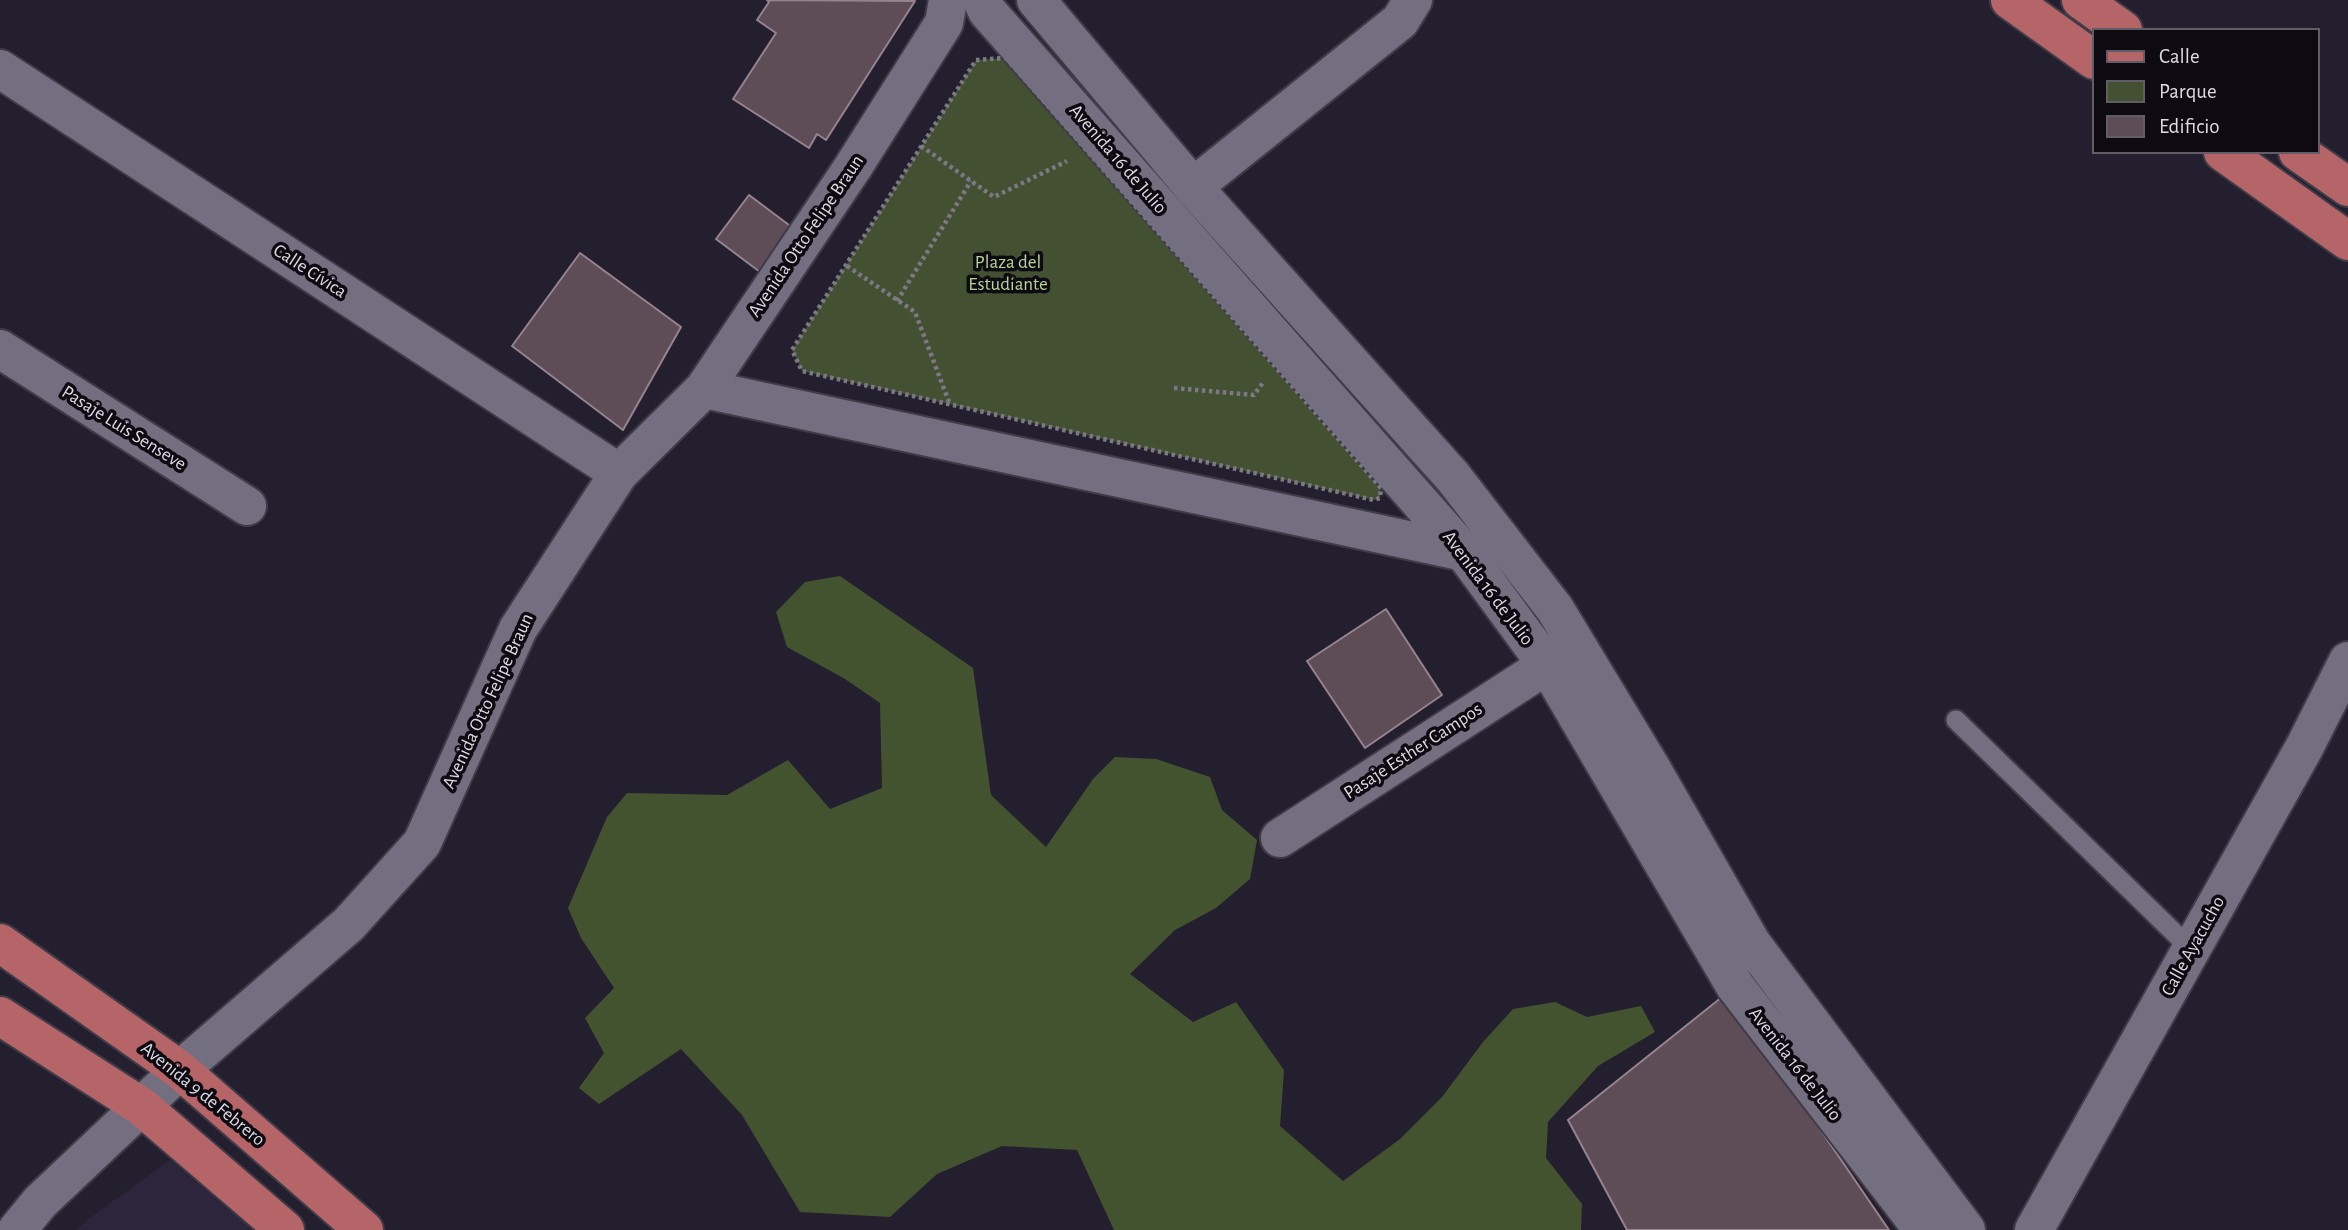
<!DOCTYPE html>
<html>
<head>
<meta charset="utf-8">
<style>
  body { margin:0 }
  #map { position:relative; width:2348px; height:1230px; overflow:hidden; background:#241f2e; font-family:"Alegreya Sans",sans-serif }
  canvas { display:block }
  .legend { position:absolute; left:2092px; top:28px; width:228px; height:126px; box-sizing:border-box; background:#0d0a11; border:2px solid #605d66; margin:0; padding:9px 12px; list-style:none; font-size:21px; color:#dddae5 }
  .legend li { display:flex; align-items:center; gap:14px; height:35px }
  .legend b { width:35px; border:2px solid #605d66 }
</style>
</head>
<body>
<div id="map">
<canvas width="2348" height="1230"></canvas>
<ul class="legend">
<li><b style="height:9px;background:#b56567"></b>Calle</li>
<li><b style="height:19px;background:#435032"></b>Parque</li>
<li><b style="height:19px;background:#5e4c57"></b>Edificio</li>
</ul>
</div>
<script>
const ctx = document.querySelector('canvas').getContext('2d');
ctx.lineJoin = 'round';
function paint(path, color) {
  ctx.fillStyle = color;
  ctx.fill(path, 'evenodd');
}
function shape(rows) {
  const path = new Path2D();
  for (const r of rows) {
    path.moveTo(r[0], r[1]);
    for (let i = 2; i < r.length; i += 2) path.lineTo(r[i], r[i + 1]);
  }
  return path;
}
function trace(path, color, width, dash) {
  ctx.strokeStyle = color;
  ctx.lineWidth = width;
  ctx.lineCap = dash ? 'butt' : 'round';
  ctx.setLineDash(dash || []);
  ctx.stroke(path);
}
function write(font, color, halo, rows, align = 'center') {
  ctx.font = font + ' "Alegreya Sans",sans-serif';
  ctx.lineWidth = 7;
  ctx.setLineDash([]);
  ctx.textBaseline = 'middle';
  ctx.strokeStyle = halo;
  ctx.fillStyle = color;
  for (const [text, x, y, turn = 0] of rows) {
    ctx.save();
    ctx.translate(x, y);
    ctx.rotate((+turn || 0) * Math.PI / 180);
    ctx.textAlign = isNaN(turn) ? turn : align;
    if (halo) ctx.strokeText(text, 0, 0);
    ctx.fillText(text, 0, 0);
    ctx.restore();
  }
}
paint(shape([
  [170,1160,253,1230,77,1230,87,1220]
]), '#2d253b');
paint(shape([
  [1006,58,1381,488,1380,498,1374,500,802,371,792,350,976,60]
]), '#435032');
paint(shape([
  [840,576,973,668,991,795,1046,847,1093,779,1115,757,1156,759,1210,777,1222,810,1257,840,1250,879,1216,908,1175,930,1130,974,1193,1022,1236,1002,1284,1070,1280,1126,1343,1181,1400,1139,1442,1097,1483,1042,1513,1009,1555,1002,1587,1017,1641,1006,1655,1032,1598,1066,1548,1122,1546,1158,1582,1204,1581,1230,1114,1230,1077,1150,1002,1146,937,1174,890,1217,800,1212,742,1115,681,1049,599,1104,579,1088,604,1053,585,1018,614,988,581,938,568,908,607,817,627,793,727,795,788,760,830,809,882,788,880,703,845,679,787,647,776,612,805,582]
]), '#435330');
const building = shape([
  [767,0,915,1,826,140,817,134,809,148,733,99,776,33,757,20,769,2,767,0],
  [749,195,793,228,760,272,716,239,749,195],
  [580,253,681,327,623,430,512,346,580,253],
  [1386,609,1442,695,1365,748,1307,661,1386,609],
  [1727,993,1889,1230,1627,1230,1568,1120,1727,993]
]);
paint(building, '#5e4c57');
trace(building, '#96838f', 2);
const lane = shape([
  [1956,720,2191,949]
]);
const street = shape([
  [982,0,987,11,1464,552,1549,668,1735,986,1923,1230],
  [1036,0,1193,187,1453,477,1555,609,1650,766,1752,944,1966,1230],
  [0,69,619,473],
  [1193,187,1400,21,1413,0],
  [0,349,247,506],
  [704,389,1464,552,1472,550],
  [1280,838,1547,665],
  [17,1230,40,1202,180,1070,349,924,422,843,518,629,619,473,704,389,853,167,944,23,948,0],
  [2034,1230,2304,748,2348,661]
]);
const primary = shape([
  [2010,0,2094,60],
  [2081,0,2123,30],
  [2223,152,2348,241],
  [2298,152,2348,187],
  [0,943,180,1070,364,1230],
  [0,1016,142,1107,285,1230]
]);
trace(lane, '#403b48', 23);
trace(street, '#403b48', 42);
trace(primary, '#403b48', 42);
trace(shape([
  [1006,58,1381,488,1380,498,1374,500,802,371,792,350,976,60,1006,58],
  [921,146,994,197,1067,161],
  [847,266,915,312,949,402],
  [897,301,971,181],
  [1174,388,1254,395,1264,381]
]), '#7c7885', 4.5, [3.5, 3.5]);
trace(lane, '#746e81', 19);
trace(street, '#746e81', 38);
trace(primary, '#b56567', 38);
write('19px', '#dddae5', '#0d0a11', [
  ["Avenida 16 de Julio",1118,159,49],
  ["Avenida Otto Felipe Braun",806,236,-56],
  ["Calle Cívica",310,271,33],
  ["Pasaje Luis Senseve",124,428,32],
  ["Avenida 16 de Julio",1488,588,53],
  ["Avenida Otto Felipe Braun",488,701,-65],
  ["Pasaje Esther Campos",1413,751,-33],
  ["Calle Ayacucho",2193,946,-61],
  ["Avenida 16 de Julio",1795,1064,52],
  ["Avenida 9 de Febrero",203,1094,39]
]);
write('19px', '#b7d395', '#0d0a11', [
  ["Plaza del",1008,262],
  ["Estudiante",1008,284]
]);
</script>
</body>
</html>
